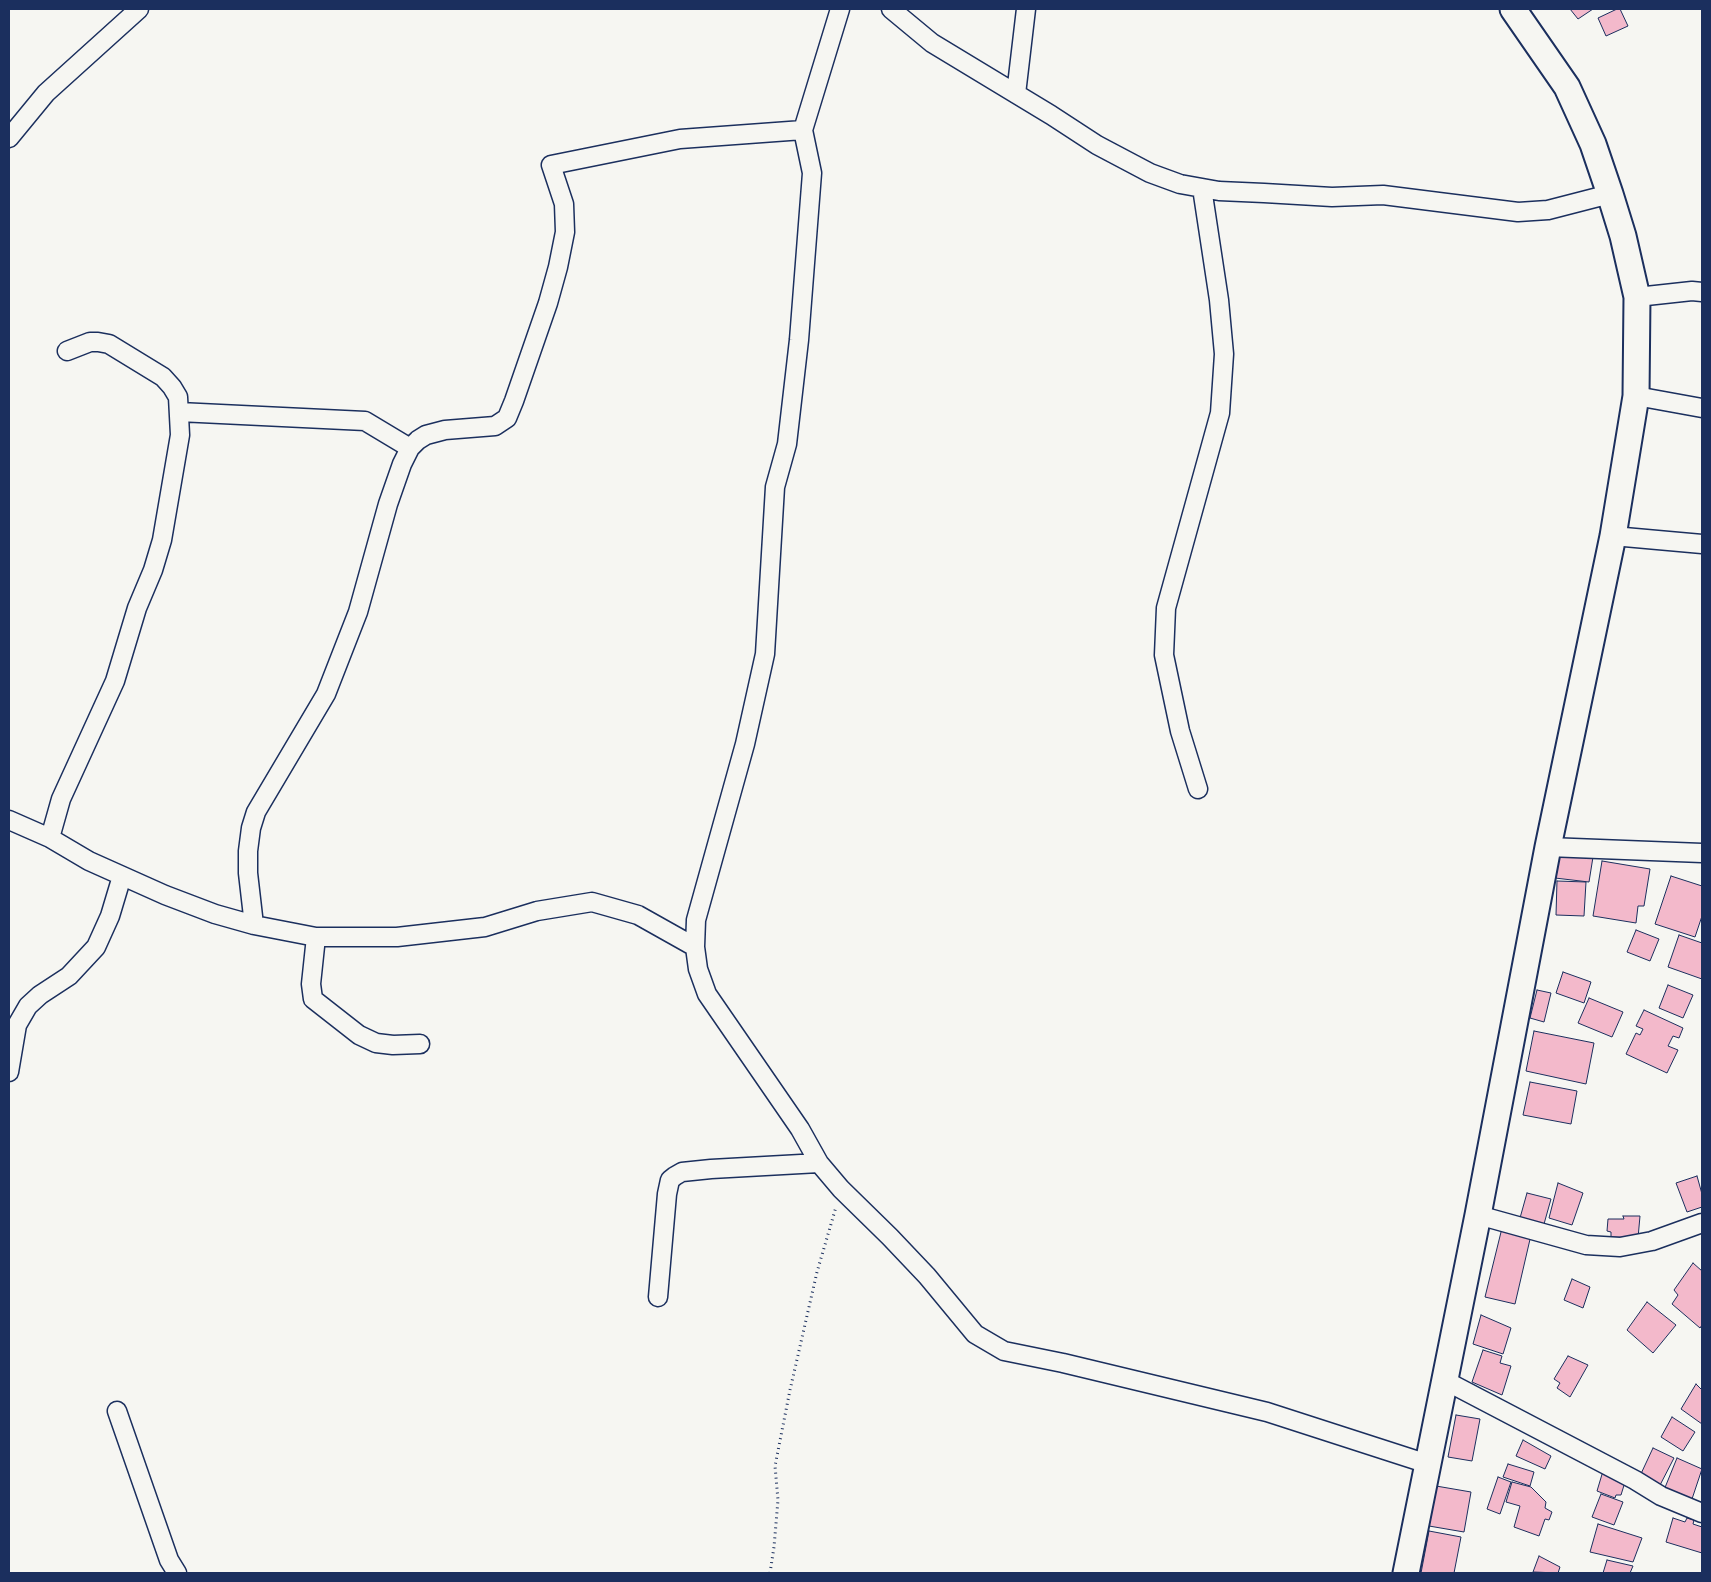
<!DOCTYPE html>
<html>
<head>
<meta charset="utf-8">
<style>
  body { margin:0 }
  #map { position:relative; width:1711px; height:1582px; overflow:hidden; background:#f6f6f2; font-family:Delius,sans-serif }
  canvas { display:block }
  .frame { position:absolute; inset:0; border:10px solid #1b2f5e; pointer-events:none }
</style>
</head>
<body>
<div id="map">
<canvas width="1711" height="1582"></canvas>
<div class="frame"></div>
</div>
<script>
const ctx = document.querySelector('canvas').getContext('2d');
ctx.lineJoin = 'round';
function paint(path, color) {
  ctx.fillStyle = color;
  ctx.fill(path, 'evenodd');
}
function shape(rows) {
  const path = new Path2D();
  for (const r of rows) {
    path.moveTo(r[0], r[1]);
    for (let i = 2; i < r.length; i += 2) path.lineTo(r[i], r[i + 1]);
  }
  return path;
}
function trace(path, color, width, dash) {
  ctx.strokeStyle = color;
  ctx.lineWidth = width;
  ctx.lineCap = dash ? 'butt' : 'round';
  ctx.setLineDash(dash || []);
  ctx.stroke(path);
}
const building = shape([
  [1570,9,1593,9,1578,19,1570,9],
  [1617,9,1620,9,1628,26,1606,36,1598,18,1617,9],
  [1554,852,1593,857,1589,882,1555,878,1554,883,1550,882,1554,852],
  [1602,861,1650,869,1644,906,1638,906,1636,923,1593,916,1602,861],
  [1671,876,1702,886,1702,916,1695,937,1655,924,1671,876],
  [1557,881,1586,882,1584,916,1556,915,1557,881],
  [1636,930,1659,939,1650,961,1627,952,1636,930],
  [1679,935,1702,943,1702,979,1668,967,1679,935],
  [1563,972,1591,982,1584,1003,1556,993,1563,972],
  [1668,985,1693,995,1683,1018,1659,1008,1668,985],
  [1537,990,1551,993,1544,1022,1530,1018,1537,990],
  [1589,998,1623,1012,1612,1037,1578,1023,1589,998],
  [1644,1010,1683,1028,1679,1038,1673,1036,1668,1046,1678,1050,1667,1073,1626,1054,1636,1033,1640,1035,1643,1029,1636,1026,1644,1010],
  [1534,1031,1594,1043,1586,1084,1526,1071,1534,1031],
  [1530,1082,1577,1091,1571,1124,1523,1115,1530,1082],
  [1697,1176,1702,1194,1702,1207,1687,1212,1676,1183,1697,1176],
  [1558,1183,1583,1193,1572,1225,1549,1218,1558,1183],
  [1527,1193,1551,1199,1544,1224,1520,1218,1527,1193],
  [1623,1216,1640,1216,1638,1238,1611,1237,1611,1232,1607,1231,1608,1219,1624,1219,1623,1216],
  [1502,1228,1531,1235,1515,1304,1485,1297,1502,1228],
  [1693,1263,1702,1271,1702,1325,1700,1328,1672,1304,1678,1295,1674,1290,1693,1263],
  [1572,1279,1590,1287,1583,1308,1564,1300,1572,1279],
  [1647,1302,1676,1325,1653,1353,1627,1330,1647,1302],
  [1481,1315,1511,1328,1503,1354,1473,1344,1481,1315],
  [1483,1350,1502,1356,1500,1363,1511,1366,1502,1395,1472,1382,1483,1350],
  [1568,1356,1588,1365,1570,1397,1557,1388,1560,1383,1554,1379,1568,1356],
  [1696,1384,1702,1390,1702,1424,1681,1409,1696,1384],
  [1456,1415,1480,1419,1472,1461,1448,1457,1456,1415],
  [1672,1417,1695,1432,1683,1451,1661,1437,1672,1417],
  [1523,1440,1551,1456,1545,1469,1516,1456,1523,1440],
  [1653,1448,1674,1458,1658,1489,1639,1478,1653,1448],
  [1677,1458,1702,1469,1691,1502,1664,1490,1677,1458],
  [1508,1464,1534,1472,1530,1486,1503,1477,1508,1464],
  [1603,1471,1625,1482,1621,1495,1616,1495,1615,1498,1597,1491,1603,1471],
  [1498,1477,1511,1482,1500,1514,1487,1509,1498,1477],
  [1512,1482,1531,1487,1546,1502,1545,1508,1552,1512,1549,1520,1545,1519,1539,1536,1514,1527,1520,1506,1506,1502,1512,1482],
  [1436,1486,1471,1492,1464,1532,1429,1526,1436,1486],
  [1601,1494,1623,1502,1614,1525,1592,1517,1601,1494],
  [1673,1518,1685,1522,1687,1518,1694,1520,1693,1524,1702,1527,1702,1553,1666,1542,1673,1518],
  [1598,1524,1642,1538,1633,1562,1590,1552,1598,1524],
  [1429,1531,1461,1537,1454,1573,1421,1573,1429,1531],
  [1539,1556,1560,1567,1558,1573,1533,1572,1539,1556],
  [1607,1560,1633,1566,1630,1573,1603,1573,1607,1560]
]);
paint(building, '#f3b9cb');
trace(building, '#1b2f5e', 1);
const street = shape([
  [840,9,803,130,812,173,799,340,787,444,775,487,765,654,745,744,696,920,695,947,698,969,707,994,800,1129,819,1163,841,1189,890,1237,927,1276,975,1334,1004,1351,1063,1363,1267,1412,1428,1464],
  [891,9,932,43,1051,115,1097,145,1150,173,1180,184,1219,191,1264,193,1332,197,1383,195,1518,212,1548,210,1610,194],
  [1016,94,1026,9],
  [9,138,46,93,139,9],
  [1637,297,1692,291,1702,292],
  [1636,396,1702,408],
  [179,412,365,421,410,448],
  [1613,536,1702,544],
  [1198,789,1180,731,1164,655,1166,608,1220,413,1224,354,1219,300,1202,188],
  [9,820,50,838,89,861,165,895,215,914,254,925,316,937,397,937,485,927,537,911,592,902,638,915,695,947],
  [50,838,61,799,115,681,137,608,153,570,162,540,180,435,178,397,172,387,163,377,109,344,98,342,90,342,67,351],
  [1548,847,1702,853],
  [254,925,248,873,248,851,251,828,256,812,326,694,358,612,388,504,402,464,410,448,418,440,426,435,445,430,495,426,507,418,514,401,548,303,558,267,565,232,564,204,551,165,680,139,803,130],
  [316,937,311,984,313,999,359,1035,376,1043,393,1045,420,1044],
  [9,1072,17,1025,28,1006,40,995,69,976,96,947,110,916,122,876],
  [1478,1215,1586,1245,1620,1247,1652,1241,1702,1223],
  [658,1297,667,1194,670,1180,675,1176,682,1172,711,1169,819,1163],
  [1444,1380,1635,1480,1661,1496,1702,1513],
  [117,1411,169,1560,177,1573]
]);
const secondary = shape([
  [1406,1573,1478,1215,1548,847,1613,536,1636,396,1637,297,1623,236,1610,194,1593,144,1567,87,1513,9]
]);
trace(street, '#1b2f5e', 21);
trace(secondary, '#1b2f5e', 29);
trace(shape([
  [770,1573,774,1547,778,1500,775,1466,790,1390,817,1272,836,1207]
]), '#1b2f5e', 3, [1, 4]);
trace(street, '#f6f6f2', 18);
trace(secondary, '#f6f6f2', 25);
</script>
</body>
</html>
